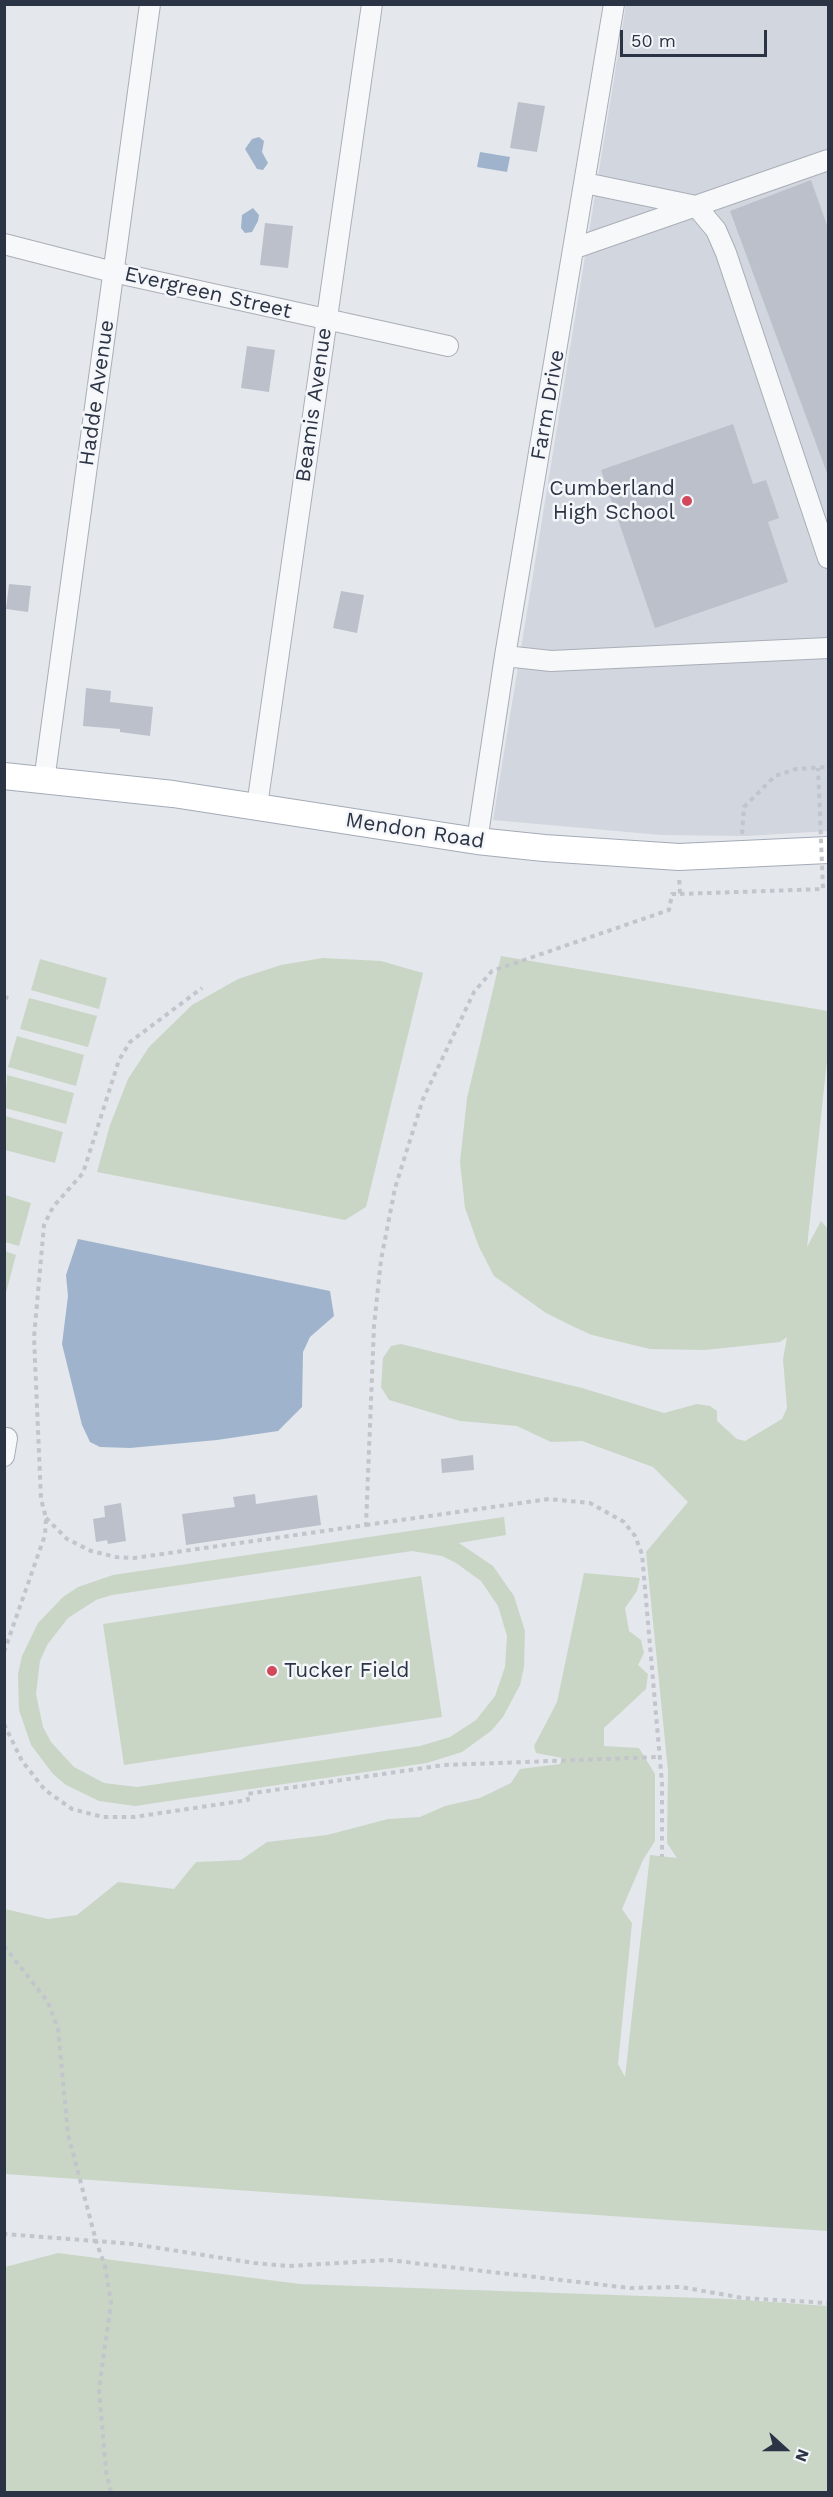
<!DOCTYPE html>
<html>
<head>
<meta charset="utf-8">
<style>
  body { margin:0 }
  #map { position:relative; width:833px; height:2497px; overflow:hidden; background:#e4e7ec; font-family:"Work Sans",sans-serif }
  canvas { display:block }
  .frame { position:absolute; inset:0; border:6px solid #2b3445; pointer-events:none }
  .north { position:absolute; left:755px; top:2419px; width:60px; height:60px; -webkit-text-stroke:4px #f4f6f9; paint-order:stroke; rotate:111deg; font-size:16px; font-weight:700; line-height:24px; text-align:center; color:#2b3445 }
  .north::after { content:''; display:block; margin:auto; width:21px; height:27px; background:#2b3445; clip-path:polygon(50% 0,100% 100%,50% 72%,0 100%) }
  .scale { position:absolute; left:620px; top:30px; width:147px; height:27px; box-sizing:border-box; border:3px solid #2b3445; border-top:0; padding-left:8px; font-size:18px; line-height:21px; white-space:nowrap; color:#2b3445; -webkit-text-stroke:4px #f4f6f9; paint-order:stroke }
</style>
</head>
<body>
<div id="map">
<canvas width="833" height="2497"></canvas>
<div class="frame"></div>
<div class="north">N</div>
<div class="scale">50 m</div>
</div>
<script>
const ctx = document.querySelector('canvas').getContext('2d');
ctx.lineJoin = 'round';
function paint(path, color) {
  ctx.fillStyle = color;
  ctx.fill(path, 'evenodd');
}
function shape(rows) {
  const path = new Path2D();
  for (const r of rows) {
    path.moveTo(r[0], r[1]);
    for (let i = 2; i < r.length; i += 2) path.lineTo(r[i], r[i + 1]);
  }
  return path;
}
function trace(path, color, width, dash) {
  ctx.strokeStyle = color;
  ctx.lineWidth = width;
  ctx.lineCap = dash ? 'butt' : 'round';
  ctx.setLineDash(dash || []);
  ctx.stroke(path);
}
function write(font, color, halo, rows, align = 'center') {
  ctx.font = font + ' "Work Sans",sans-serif';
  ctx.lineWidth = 5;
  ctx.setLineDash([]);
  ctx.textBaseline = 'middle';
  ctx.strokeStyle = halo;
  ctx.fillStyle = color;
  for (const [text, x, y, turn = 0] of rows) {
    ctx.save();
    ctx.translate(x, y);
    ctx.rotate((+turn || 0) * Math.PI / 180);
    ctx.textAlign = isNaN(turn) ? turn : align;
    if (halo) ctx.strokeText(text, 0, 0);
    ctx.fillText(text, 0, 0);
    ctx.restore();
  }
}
paint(shape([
  [626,5,828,5,828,831,746,836,661,835,493,820]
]), '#d2d6de');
paint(shape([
  [501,956,828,1011,828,1051,807,1247,821,1221,828,1229,828,2231,5,2174,5,1909,48,1919,77,1915,118,1882,174,1889,196,1862,241,1860,267,1842,327,1835,388,1819,420,1817,445,1806,480,1798,511,1783,520,1769,560,1764,562,1758,536,1753,534,1746,557,1702,584,1573,640,1578,637,1591,625,1608,629,1631,641,1640,644,1653,638,1665,648,1674,646,1689,604,1728,604,1746,639,1748,655,1774,655,1841,643,1860,622,1909,632,1923,618,2064,625,2077,650,1855,677,1858,667,1843,668,1771,646,1552,688,1502,653,1467,582,1441,551,1442,517,1426,460,1421,389,1400,381,1387,383,1358,391,1346,401,1344,582,1388,664,1413,697,1404,710,1406,717,1411,717,1421,737,1439,745,1441,782,1419,787,1408,783,1359,787,1337,780,1342,705,1350,650,1349,592,1335,572,1326,546,1313,494,1276,479,1247,465,1208,460,1162,467,1098],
  [323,958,381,961,423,973,366,1207,345,1220,97,1172,110,1125,128,1079,149,1047,192,1005,238,979,281,965],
  [40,959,107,978,99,1009,31,990],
  [29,998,97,1016,88,1047,20,1029],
  [17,1036,84,1055,76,1086,8,1067],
  [7,1075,74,1093,66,1124,5,1108],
  [5,1116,63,1132,55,1163,5,1150],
  [5,1195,31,1203,19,1246,5,1242],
  [5,1251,16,1255,5,1297,4,1251],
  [504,1517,506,1535,459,1543,493,1566,514,1596,525,1631,524,1667,520,1685,503,1717,491,1731,462,1752,427,1763,135,1806,99,1801,66,1785,53,1774,31,1745,19,1710,18,1674,22,1656,38,1623,63,1597,78,1587,113,1575],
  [412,1551,442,1556,456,1563,481,1581,498,1606,507,1636,505,1667,495,1696,476,1720,450,1737,420,1746,137,1787,104,1783,74,1767,51,1742,43,1727,36,1694,40,1661,47,1645,68,1618,96,1600,112,1595],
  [421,1576,442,1717,124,1765,103,1624],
  [58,2253,300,2284,730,2299,828,2306,828,2492,5,2492,5,2267]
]), '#c9d6c5');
paint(shape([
  [259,137,264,141,262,152,268,163,263,170,257,169,245,149,252,139],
  [480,152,510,157,507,172,477,167],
  [253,208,259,215,258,221,252,232,245,233,241,228,242,215],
  [78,1239,330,1291,334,1316,310,1337,303,1352,302,1407,278,1431,217,1440,130,1448,100,1447,90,1442,82,1425,62,1344,68,1296,66,1275]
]), '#9fb4cc');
paint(shape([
  [518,102,545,106,537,152,510,148],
  [811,180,828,228,827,473,730,211],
  [265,223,293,226,288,268,260,265],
  [247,346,275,350,269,392,241,388],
  [733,424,753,484,766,480,779,518,768,522,788,582,655,628,601,470],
  [9,584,31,586,28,612,6,609],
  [341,591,364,595,357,633,333,628],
  [86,688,111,691,110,702,153,707,150,736,120,732,120,729,83,726],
  [473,1455,474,1470,442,1473,441,1459],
  [255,1494,256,1504,317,1495,321,1525,186,1545,182,1514,235,1507,233,1497],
  [121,1503,126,1541,108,1544,107,1540,96,1542,93,1519,105,1517,104,1506]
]), '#bbc0ca');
const minor = shape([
  [585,183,696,206,716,230,726,253,828,558],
  [4,244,113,272,448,346],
  [575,248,828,160],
  [505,656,551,661,828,648],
  [44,781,150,4],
  [257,806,372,4],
  [477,841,505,656,614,4],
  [4,1438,7,1438,4,1456]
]);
const major = shape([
  [4,776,173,794,477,841,544,848,679,857,828,850]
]);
trace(minor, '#a9aeb7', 22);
trace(major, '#a3abb8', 28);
trace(shape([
  [742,834,744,807,775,776,796,769,828,767],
  [4,997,9,998],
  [46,1518,67,1539,91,1551,116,1557,134,1558,366,1525,374,1326,381,1260,395,1188,423,1099,474,992,492,971,669,910,672,894,680,894,679,877],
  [366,1525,549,1499,590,1503,624,1522,635,1536,642,1554,662,1783,662,1857],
  [4,1652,45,1535,46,1518,41,1499,34,1337,44,1225,53,1207,83,1173,119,1060,130,1042,202,988],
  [4,1724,22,1761,45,1790,72,1809,103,1817,134,1817,248,1800,247,1794,444,1765,658,1757],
  [4,1946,48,2002,58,2029,68,2134,96,2241,4,2234],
  [111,2492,106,2471,99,2389,111,2303,105,2266,96,2241,133,2244,254,2263,289,2266,388,2260,630,2288,681,2287,743,2298,828,2303]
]), '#c2c5cb', 4, [4.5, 4.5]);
trace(minor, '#f7f8fa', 20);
trace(major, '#fff', 26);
trace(shape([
  [680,894,823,889,818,768]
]), '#c2c5cb', 4, [4.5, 4.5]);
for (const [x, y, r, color] of [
  [687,501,6,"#d1495b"],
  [272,1671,6,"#d1495b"]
]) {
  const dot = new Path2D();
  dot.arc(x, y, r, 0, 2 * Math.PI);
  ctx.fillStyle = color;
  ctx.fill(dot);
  trace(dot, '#f4f6f9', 2);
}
write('21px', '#2b3445', '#f4f6f9', [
  ["Evergreen Street",208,293,13],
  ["Hadde Avenue",97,393,-82],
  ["Beamis Avenue",314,405,-82],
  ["Farm Drive",548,405,-80],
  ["Mendon Road",415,831,9]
]);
write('21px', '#2b3445', '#f4f6f9', [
  ["Cumberland",675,489],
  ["High School",675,513],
  ["Tucker Field",284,1671,"left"]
], 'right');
</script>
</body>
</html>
